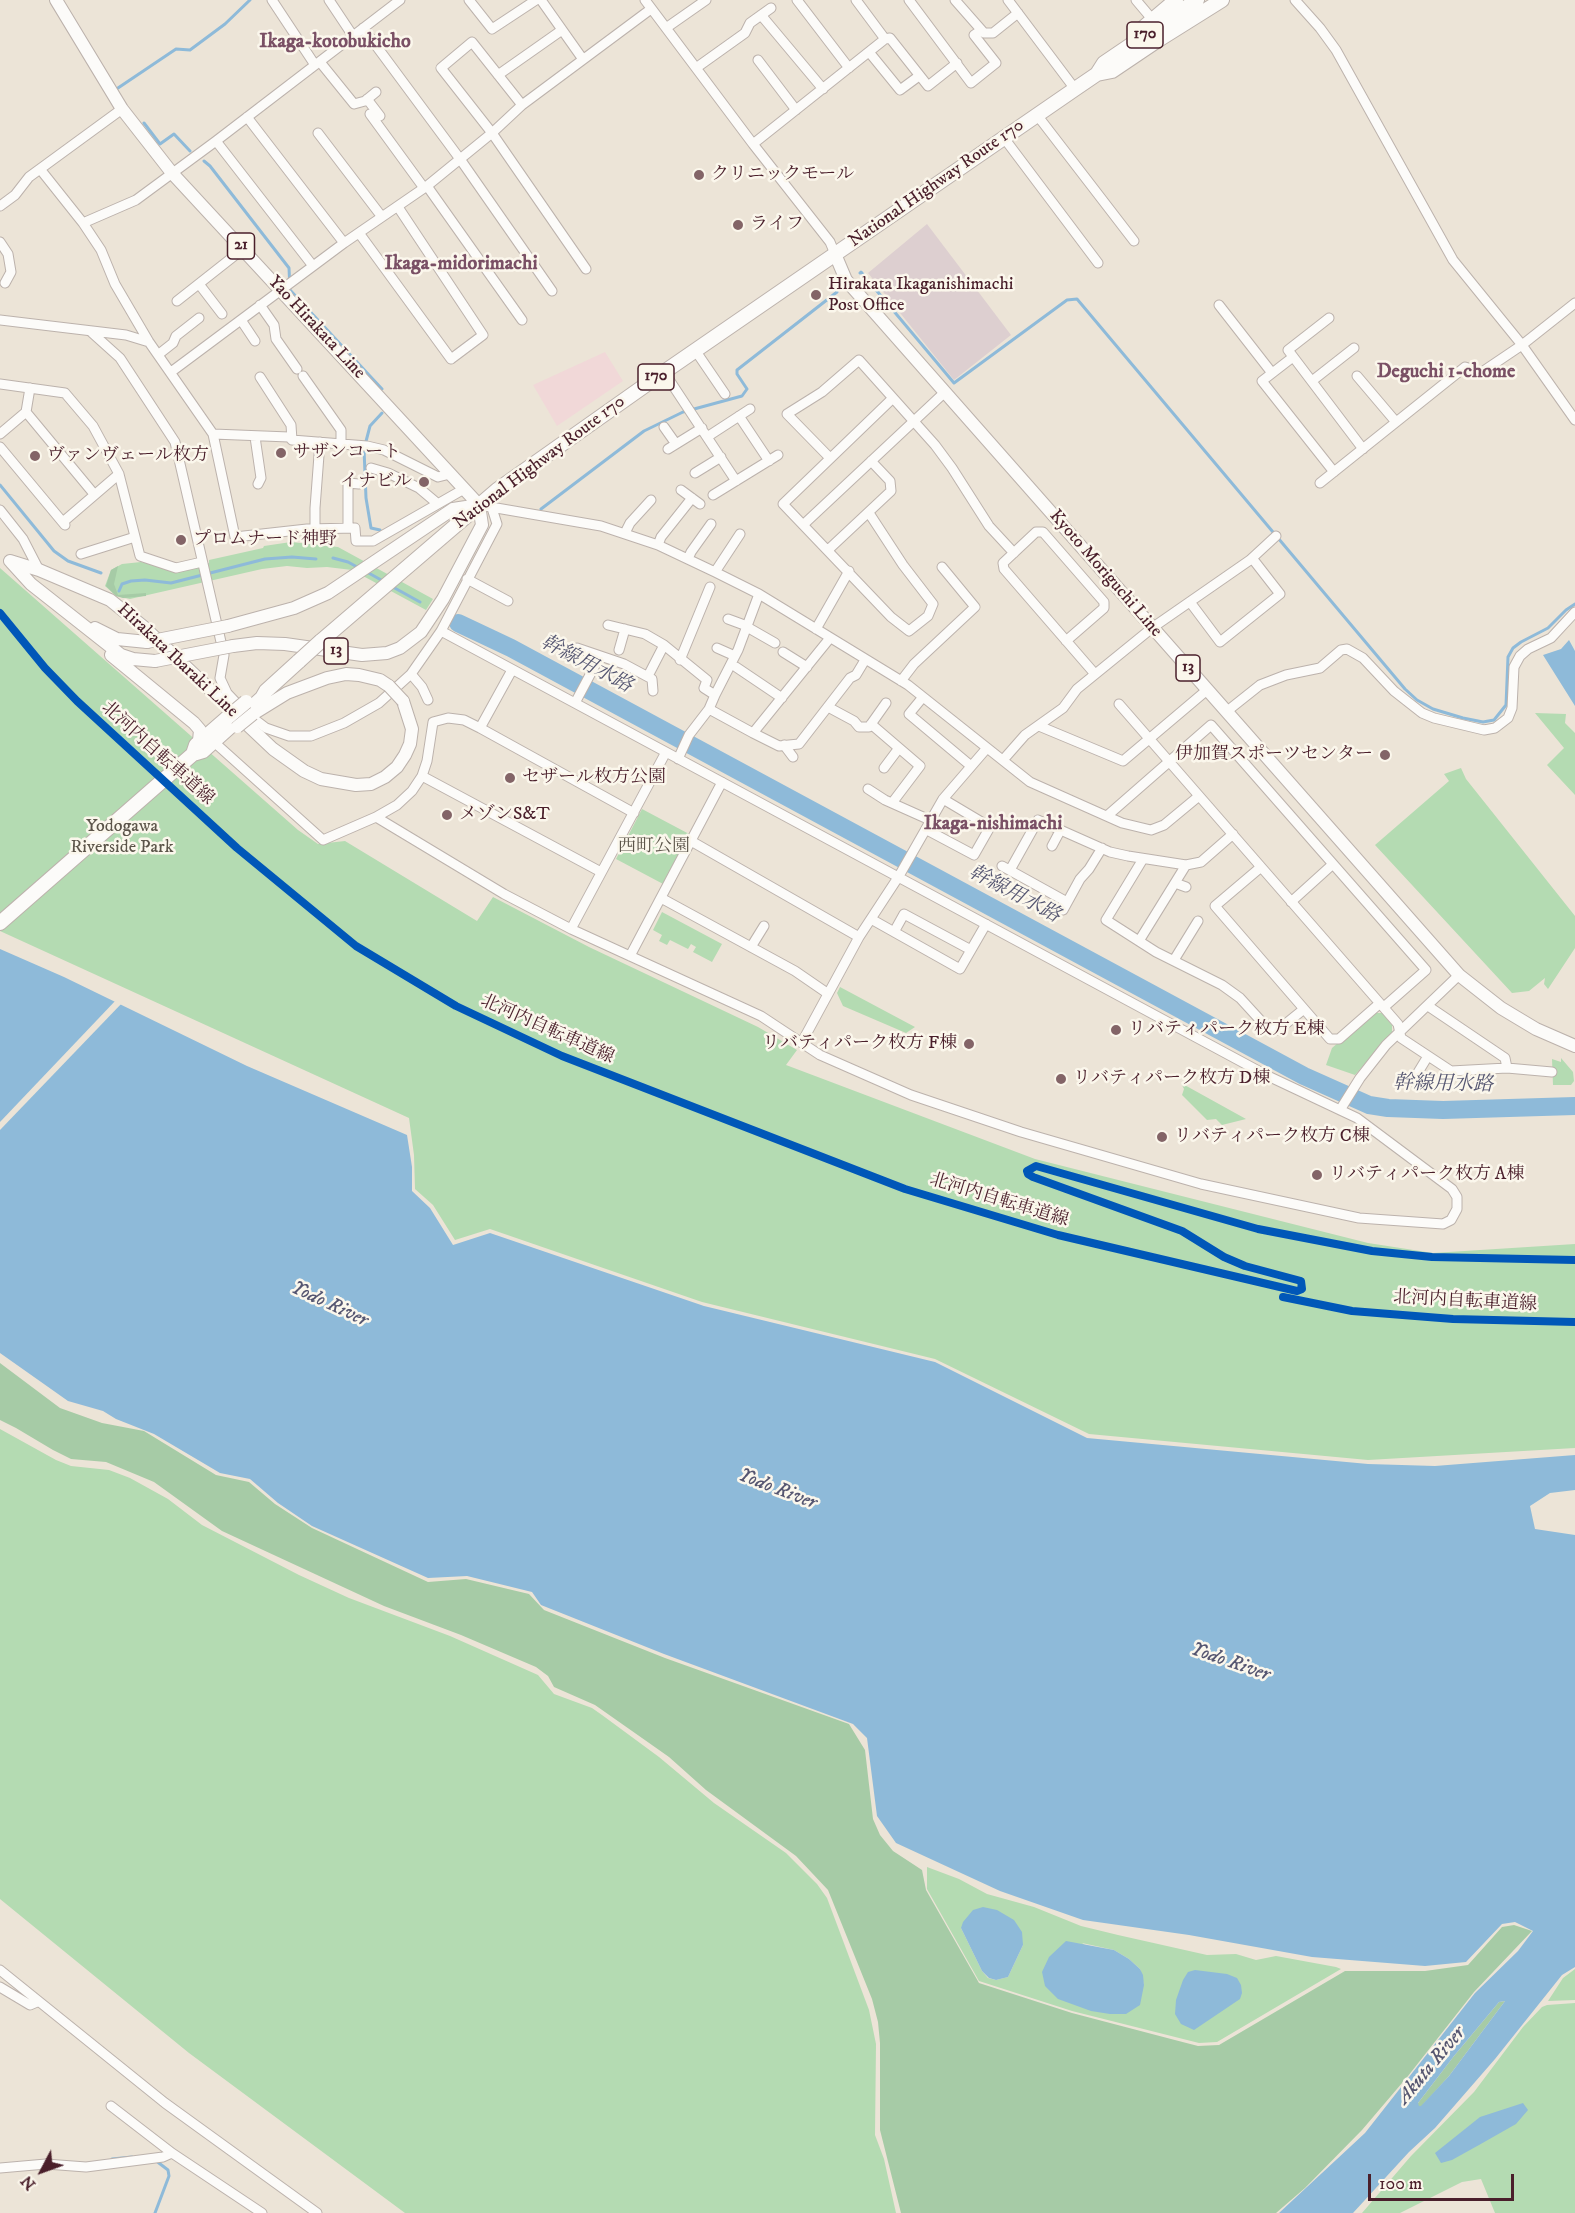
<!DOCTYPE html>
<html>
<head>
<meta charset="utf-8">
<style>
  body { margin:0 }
  #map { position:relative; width:1575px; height:2213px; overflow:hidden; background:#ece4d7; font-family:"IM FELL DW Pica",serif }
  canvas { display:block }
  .north { position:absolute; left:12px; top:2141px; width:60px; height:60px; -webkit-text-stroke:4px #fbf7ec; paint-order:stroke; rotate:229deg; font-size:16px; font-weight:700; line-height:24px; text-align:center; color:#4a1f2b }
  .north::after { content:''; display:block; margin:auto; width:21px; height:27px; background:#4a1f2b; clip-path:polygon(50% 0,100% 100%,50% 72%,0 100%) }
  .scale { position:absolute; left:1368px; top:2174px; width:146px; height:27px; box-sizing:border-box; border:3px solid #4a1f2b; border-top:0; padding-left:8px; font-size:18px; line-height:21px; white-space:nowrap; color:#4a1f2b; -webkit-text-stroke:4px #fbf7ec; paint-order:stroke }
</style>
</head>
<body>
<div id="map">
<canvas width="1575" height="2213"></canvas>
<div class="north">N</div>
<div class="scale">100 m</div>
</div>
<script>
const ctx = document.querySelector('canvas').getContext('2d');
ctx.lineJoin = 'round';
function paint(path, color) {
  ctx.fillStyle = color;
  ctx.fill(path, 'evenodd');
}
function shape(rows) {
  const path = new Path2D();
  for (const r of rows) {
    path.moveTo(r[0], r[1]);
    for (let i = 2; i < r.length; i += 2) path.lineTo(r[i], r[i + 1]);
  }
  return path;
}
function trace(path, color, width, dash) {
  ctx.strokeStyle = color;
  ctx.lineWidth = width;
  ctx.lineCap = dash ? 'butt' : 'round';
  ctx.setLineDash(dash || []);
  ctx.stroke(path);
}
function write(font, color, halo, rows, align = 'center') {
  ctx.font = font + ' "IM FELL DW Pica","Noto Serif JP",serif';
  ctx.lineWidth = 5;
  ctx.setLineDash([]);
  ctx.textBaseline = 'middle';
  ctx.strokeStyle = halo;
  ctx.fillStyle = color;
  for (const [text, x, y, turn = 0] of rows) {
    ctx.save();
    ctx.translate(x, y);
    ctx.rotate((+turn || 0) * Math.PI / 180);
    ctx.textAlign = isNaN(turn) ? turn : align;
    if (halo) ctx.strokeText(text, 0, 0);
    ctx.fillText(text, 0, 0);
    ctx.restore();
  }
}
paint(shape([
  [605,352,623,381,557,426,533,385]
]), '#f1d8d8');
paint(shape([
  [927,224,1011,335,954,380,868,273]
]), '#ddcfd0');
paint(shape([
  [291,542,338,547,433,599,426,610,352,570,327,567,307,568,287,566,262,569,130,599,116,596,105,586,111,570,122,564,141,562,164,566,199,565,209,563,209,560,263,548,264,546],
  [0,568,298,830,318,844,345,841,477,921,493,897,589,947,758,1027,797,1050,786,1065,1035,1159,1368,1243,1433,1253,1575,1244,1575,1448,1368,1460,1089,1434,935,1359,702,1302,490,1229,455,1240,433,1205,415,1189,414,1155,409,1118,0,931],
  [1535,713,1566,714,1565,723,1575,733,1575,795,1547,765,1564,748],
  [1461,768,1466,779,1575,916,1575,948,1548,989,1544,984,1545,978,1529,991,1512,993,1375,845,1449,781,1444,774],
  [642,809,691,835,665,885,616,859],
  [662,912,722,944,712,962,693,952,696,947,691,944,688,949,670,940,667,945,659,941,662,935,653,930],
  [840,987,915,1027,906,1033,843,1006,837,993],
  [1373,1013,1382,1013,1392,1025,1392,1032,1355,1075,1326,1065,1332,1048],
  [1561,1058,1573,1072,1574,1081,1571,1085,1553,1085,1552,1059,1561,1062],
  [1181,1083,1246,1119,1222,1125,1216,1119,1207,1120,1182,1095,1184,1089],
  [0,1429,56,1460,71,1466,109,1470,130,1478,168,1499,202,1525,299,1575,349,1598,450,1636,538,1675,554,1694,592,1708,602,1715,659,1757,714,1803,786,1853,817,1884,827,1898,869,2010,876,2044,875,2135,884,2159,896,2213,405,2213,189,2053,0,1899],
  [927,1867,959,1879,987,1894,1034,1907,1081,1926,1118,1935,1207,1955,1236,1954,1256,1960,1276,1956,1336,1967,1341,1969,1217,2042,1199,2043,1072,2011,979,1981,927,1889],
  [961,1928,1023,1945,1008,1977,996,1980,988,1978,982,1971],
  [1082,1943,1114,1950,1129,1959,1140,1969,1144,1985],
  [1575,1969,1575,2000,1548,2001,1563,1978],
  [1575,2003,1575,2213,1495,2213,1481,2179,1462,2182,1400,2213,1362,2213,1411,2156,1474,2092,1523,2027,1542,2007,1547,2005]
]), '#b4dbb2');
paint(shape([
  [118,566,114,584,118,595,146,593,146,596,123,598,116,596,106,586,111,570],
  [0,1363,60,1408,102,1423,144,1431,216,1475,249,1482,275,1504,312,1528,428,1582,466,1579,529,1594,544,1610,665,1658,849,1724,865,1750,873,1819,880,1835,893,1851,922,1870,926,1890,979,1983,1072,2013,1171,2039,1198,2046,1219,2045,1345,1971,1425,1971,1468,1965,1502,1927,1514,1925,1532,1931,1474,1992,1408,2076,1362,2130,1305,2188,1276,2213,901,2213,880,2130,880,2043,878,2022,872,1999,828,1890,796,1856,706,1790,669,1757,642,1738,595,1705,554,1687,548,1676,536,1667,461,1635,384,1606,222,1531,154,1482,106,1462,71,1459,53,1450,16,1428,0,1420],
  [1505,2001,1449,2076,1421,2107,1418,2106,1418,2103,1454,2056,1499,2002]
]), '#a6cba6');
paint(shape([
  [1569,640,1575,651,1575,706,1543,655,1561,649],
  [0,949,64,977,247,1066,407,1135,412,1167,412,1191,430,1208,453,1245,490,1233,704,1306,935,1362,1087,1438,1368,1464,1435,1466,1575,1455,1575,1490,1550,1493,1530,1506,1535,1529,1575,1535,1575,1967,1562,1975,1495,2059,1435,2128,1409,2152,1353,2213,1279,2213,1365,2133,1475,1993,1518,1951,1533,1931,1515,1922,1502,1924,1466,1962,1425,1966,1312,1957,1189,1935,1083,1920,1000,1891,896,1843,877,1816,867,1738,853,1724,664,1654,541,1605,532,1592,467,1576,428,1578,312,1526,278,1503,250,1479,220,1473,154,1434,116,1419,103,1411,68,1401,0,1353],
  [1505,2001,1449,2076,1421,2106,1419,2106,1418,2103,1454,2056,1499,2002],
  [983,1907,997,1910,1014,1920,1022,1932,1023,1945,1008,1977,996,1980,989,1978,982,1971,961,1928,963,1922,973,1910],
  [1066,1941,1114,1950,1129,1959,1140,1969,1143,1975,1144,1985,1140,2005,1126,2014,1110,2014,1091,2011,1058,1999,1045,1986,1042,1972,1049,1957],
  [1195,1970,1227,1974,1237,1978,1241,1985,1242,1993,1240,1999,1194,2030,1181,2024,1175,2014,1176,2000,1183,1980,1188,1972],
  [1523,2103,1528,2110,1516,2124,1479,2145,1452,2160,1441,2163,1435,2153,1480,2117]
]), '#8ebad9');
paint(shape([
  [117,999,123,1002,0,1130,0,1122]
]), '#ece4d7');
trace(shape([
  [118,88,176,49,190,50,225,24,250,0],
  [144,123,160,144,174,134,190,151],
  [204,161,210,166,289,268,290,290,382,389],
  [860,273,861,272,954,383,1067,300,1077,299,1405,689,1417,700,1433,709,1463,718,1483,722,1494,720,1506,705,1508,657,1513,648,1521,642,1548,628,1566,610,1575,604],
  [0,485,54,551,68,561,101,573],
  [541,509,644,431,683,412,742,396,747,389,737,374,737,370,837,292],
  [380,530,371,528,366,498,364,449,370,426,382,413],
  [333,558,348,562,359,568],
  [365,571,383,581],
  [391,586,420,602],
  [119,591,122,584,131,581,145,580,171,583,265,559,292,557,316,559],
  [112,2159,132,2157],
  [155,2160,168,2170,169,2176,155,2213]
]), '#8ebad9', 3);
trace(shape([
  [458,623,511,648,1304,1076,1369,1105,1388,1108,1443,1110,1575,1106]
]), '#8ebad9', 18);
const minor = shape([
  [272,0,315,65],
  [329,0,353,36],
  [469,0,492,29,536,0],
  [541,0,582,58],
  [645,0,753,144,830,242,835,254],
  [797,0,849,68],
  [856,0,885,39,890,38,928,86,957,63],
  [909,0,971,83,996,63,974,35,980,31],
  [955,0,984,33,993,33,1018,13],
  [1008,0,1075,89],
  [1136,0,1152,19],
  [1295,0,1320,28,1336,50,1453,260,1522,345,1575,420],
  [761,15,823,89],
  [363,28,460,159,552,291],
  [666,28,706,0],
  [869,52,900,90,919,76],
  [758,60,796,110],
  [320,62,354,104,365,101,376,92],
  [696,68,745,33,750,23,771,8],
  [498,75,562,30],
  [367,99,380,116],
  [522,105,472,42,441,68,492,133,586,269],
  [370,114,424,188],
  [1037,115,1134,241],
  [247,117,344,243],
  [318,133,382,217],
  [1004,138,1098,263],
  [216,141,313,266],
  [753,144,885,39],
  [40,169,83,223,101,250,115,284,149,342,213,434,289,437,292,440,367,446,384,450,438,477,450,474],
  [427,186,522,320],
  [0,206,15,195,29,177,122,109],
  [83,223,136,200,216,141,400,0],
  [359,233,451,359,483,335,398,207],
  [0,242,8,254,11,272,5,283],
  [199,284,222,314],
  [177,301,243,249],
  [260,305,274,325,276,339,297,369],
  [1219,305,1272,373],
  [1329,318,1288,350,1363,449],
  [0,320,126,335,149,342],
  [241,320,255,341],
  [90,331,120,358,175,442,224,655,220,678,227,693,245,712,266,728,289,736,311,736,344,723,379,703,411,674,441,631,497,524,491,505],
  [695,350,725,394],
  [159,354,173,343,176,336,199,318],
  [1293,357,1262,381,1334,472],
  [171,372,344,243,427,186,492,133,522,105,651,9],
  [664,372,736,481],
  [303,376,341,430,341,444],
  [1357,376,1396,422],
  [260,377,291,425,292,440],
  [1312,381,1354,348],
  [0,384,65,393,93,426,119,474,140,556,176,568,202,562],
  [26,412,94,494],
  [739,416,769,461],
  [664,427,676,444],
  [0,434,26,412,30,388],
  [213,434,235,537,307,529,355,528,356,541,373,541,464,489],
  [255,437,261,478,258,484],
  [707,437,750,409],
  [0,447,65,525],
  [668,449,702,428],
  [830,458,787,414,822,392,859,360,935,445,952,468,989,526,1014,553],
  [371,468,388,473,419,488,438,504],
  [695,473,721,457],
  [1320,483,1465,367,1482,372,1522,345,1575,303],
  [681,490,700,504],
  [713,495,778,455],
  [479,505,601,526,658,545,715,572,759,594,908,685,1030,782,1122,823,1151,830,1164,825,1199,796],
  [0,510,23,539,39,570],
  [869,513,903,565,933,604,928,616,909,631,891,617,783,504,893,398],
  [63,522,119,474],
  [803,525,945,392],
  [348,528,348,483,359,484],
  [315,529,315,508,320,442],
  [625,533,630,523,651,500],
  [658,545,661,537,692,498],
  [828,550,891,491,890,481,871,461],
  [81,554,135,537],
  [688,559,691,552,711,524],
  [715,572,740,534],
  [467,579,508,601],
  [1190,602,1220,642,1280,594,1252,558],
  [728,619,747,626],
  [608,625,645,634,664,645,707,680,704,688,715,695,709,709,753,733,830,638],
  [747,627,775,643],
  [816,629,849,571],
  [1066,641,1104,608,1104,602,1043,532,1036,532,1003,563,1004,569,1095,674],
  [577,648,624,664,652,679,653,691],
  [717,648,735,656],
  [619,650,625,629],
  [783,652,807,667],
  [680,660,710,587],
  [736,667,782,698],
  [411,674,422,687,428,700],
  [648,676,664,645],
  [901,681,914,664,975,607,942,567],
  [715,695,738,650,759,594],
  [923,697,909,714,971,766],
  [575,703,600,656],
  [1119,704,1398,1024,1401,1038,1451,1071,1507,1068,1552,1072],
  [828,707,854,721,859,727,869,727,886,703],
  [1226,712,1260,685,1286,675,1320,668,1341,650,1347,649,1363,658,1394,691,1422,713,1434,718,1484,730,1495,728,1508,718,1512,708,1514,667,1520,656,1528,649,1551,638,1575,612],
  [871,724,920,766,892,803],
  [1039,726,1123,761,1207,690],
  [480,728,634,813],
  [753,733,779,746,799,744,850,678,856,675,865,660],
  [214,742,323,840,376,817,397,805,412,791,422,776,427,761,433,722,448,718,464,720,480,728,512,670],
  [784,745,793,757],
  [678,759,689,735,709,709],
  [1003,760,1025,735,1063,708,1077,689,1152,628,1250,560,1276,536],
  [884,768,899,748],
  [422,776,601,872],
  [868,789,885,800,932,821],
  [1107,816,1211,725,1426,970,1384,1007],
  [376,817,504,894,571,929,761,1016,820,1055,911,1095,1021,1132,1201,1184,1359,1218,1443,1224,1451,1220,1457,1209,1457,1197,1452,1189,1357,1118,1268,1076,441,631],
  [927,830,974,855,990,827,943,799],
  [691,841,859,937],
  [1052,846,1060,831],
  [1143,859,1106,920,1156,952,1222,985,1240,998,1261,1021,1271,1028,1278,1030,1304,1009],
  [1002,866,1067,902],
  [1261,867,1215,906,1330,1039,1339,1039,1379,1004],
  [1010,870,1038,820,1110,852,1128,856,1186,865,1201,862,1233,834],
  [1175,883,1186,887],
  [661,898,795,971,827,993],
  [1291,902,1333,864],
  [1063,910,1080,879,1089,869,1102,848],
  [871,919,960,969,986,924],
  [571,929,666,752],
  [894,932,904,914,971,950],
  [1139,941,1186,865],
  [751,947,764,926],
  [630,956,722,782],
  [1174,960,1198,921],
  [1428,1006,1505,1058,1507,1068],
  [802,1042,859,937,899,876,943,799,987,748],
  [1414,1079,1428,1056],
  [1340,1110,1360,1078,1386,1045,1459,975],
  [0,1970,165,2103,317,2213],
  [0,1987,30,2005,37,2002],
  [111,2106,172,2153,262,2213],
  [0,2168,46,2164,86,2167,163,2157,172,2153]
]);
const major = shape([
  [56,0,122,109,172,173,479,505],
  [835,254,846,280,1459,975,1501,1008,1536,1029,1575,1046],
  [10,561,39,570,110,600,145,628,273,749,304,771,321,779,356,785,371,784,385,777,397,767,405,755,410,744,412,729,403,701],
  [11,562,31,584,121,655,133,659,155,661],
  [228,626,294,608,328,593,453,509,479,505],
  [95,628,117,639,147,642],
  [233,646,257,643,285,644,362,655,387,653,400,648,421,632,443,599,482,525,479,505],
  [111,655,194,723,200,730,199,741],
  [253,714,287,693,327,678,346,674,359,675,380,680,389,686]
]);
const highway = shape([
  [1144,27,1176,0],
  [1097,74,1104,63,1197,0],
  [321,641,497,490,664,372,1075,89,1097,74,1112,71,1155,42,1222,0],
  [251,708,262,698,266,691,299,661],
  [193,754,196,745,227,718],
  [0,923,193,754,203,751,233,724]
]);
trace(minor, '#bcb2ac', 11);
trace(major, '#bcb2ac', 14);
trace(highway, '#bcb2ac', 16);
trace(minor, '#fcfbf9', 9);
trace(major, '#fcfbf9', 12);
trace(highway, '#fcfbf9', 14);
const majorBridge = shape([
  [147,642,228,626],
  [155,661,233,646],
  [389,686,403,701],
  [237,727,253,714]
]);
const highwayBridge = shape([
  [299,661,321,641],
  [227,718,246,702]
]);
trace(majorBridge, '#bcb2ac', 14, []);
trace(highwayBridge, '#bcb2ac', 16, []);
trace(majorBridge, '#fcfbf9', 12);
trace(highwayBridge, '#fcfbf9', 14);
trace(shape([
  [0,613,45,668,77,701,237,848,356,946,456,1006,562,1056,905,1189,1058,1235,1297,1291,1302,1289,1301,1281,1245,1266,1224,1257,1182,1231,1033,1177,1028,1174,1027,1171,1036,1166,1258,1229,1372,1251,1432,1257,1575,1260],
  [1283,1297,1352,1311,1453,1319,1575,1322]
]), '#0057b8', 8);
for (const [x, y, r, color] of [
  [699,175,6,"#836467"],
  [738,225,6,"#836467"],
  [816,295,6,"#836467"],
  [281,453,6,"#836467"],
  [35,456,6,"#836467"],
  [424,482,6,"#836467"],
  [181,540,6,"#836467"],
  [1385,755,6,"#836467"],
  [510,778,6,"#836467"],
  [447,815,6,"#836467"],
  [1116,1030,6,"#836467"],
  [969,1044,6,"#836467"],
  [1061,1079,6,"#836467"],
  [1162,1137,6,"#836467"],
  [1317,1175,6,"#836467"]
]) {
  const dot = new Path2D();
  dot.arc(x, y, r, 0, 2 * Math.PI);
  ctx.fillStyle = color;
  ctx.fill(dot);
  trace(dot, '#fbf7ec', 2);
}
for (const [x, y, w] of [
  [1145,35,36],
  [241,246,27],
  [656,377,36],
  [336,651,24],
  [1188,668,24]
]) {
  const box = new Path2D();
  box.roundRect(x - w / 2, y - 13, w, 26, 4.5);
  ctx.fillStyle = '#fbf7ec';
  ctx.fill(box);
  trace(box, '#4a1f2b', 1.5);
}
write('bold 16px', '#4a1f2b', null, [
  ["170",1145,35],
  ["21",241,246],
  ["170",656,377],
  ["13",336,651],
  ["13",1188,668]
]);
write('18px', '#4a1f2b', '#fbf7ec', [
  ["クリニックモール",711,175],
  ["ライフ",750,225],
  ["Hirakata Ikaganishimachi",828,285],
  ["Post Office",828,306],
  ["サザンコート",293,453],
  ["ヴァンヴェール枚方",47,456],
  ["イナビル",412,482,"right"],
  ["プロムナード神野",193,540],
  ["伊加賀スポーツセンター",1373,755,"right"],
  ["セザール枚方公園",522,778],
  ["メゾンS&T",459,815],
  ["リバティパーク枚方 E棟",1128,1030],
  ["リバティパーク枚方 F棟",957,1044,"right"],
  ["リバティパーク枚方 D棟",1073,1079],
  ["リバティパーク枚方 C棟",1174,1137],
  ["リバティパーク枚方 A棟",1329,1175]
], 'left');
write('18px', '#4a1f2b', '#fbf7ec', [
  ["National Highway Route 170",937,184,-35],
  ["Yao Hirakata Line",316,328,47],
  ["National Highway Route 170",540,463,-37],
  ["Kyoto Moriguchi Line",1105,574,49],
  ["Hirakata Ibaraki Line",177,661,43],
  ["北河内自転車道線",157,754,42],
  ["北河内自転車道線",547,1030,24],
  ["北河内自転車道線",999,1201,17],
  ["北河内自転車道線",1465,1302,3]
]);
write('18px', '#5c554a', '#fbf7ec', [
  ["Yodogawa",122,827],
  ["Riverside Park",122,848],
  ["西町公園",654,847]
]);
write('bold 20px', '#7a5065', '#fbf7ec', [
  ["Ikaga-kotobukicho",335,43],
  ["Ikaga-midorimachi",461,265],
  ["Deguchi 1-chome",1446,373],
  ["Ikaga-nishimachi",993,825]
]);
write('italic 20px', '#555671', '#fbf7ec', [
  ["幹線用水路",586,665,28],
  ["幹線用水路",1014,895,28],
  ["幹線用水路",1443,1085,1],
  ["Yodo River",329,1305,25],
  ["Yodo River",777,1490,21],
  ["Yodo River",1230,1663,19],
  ["Akuta River",1432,2066,-50]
]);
</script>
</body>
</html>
